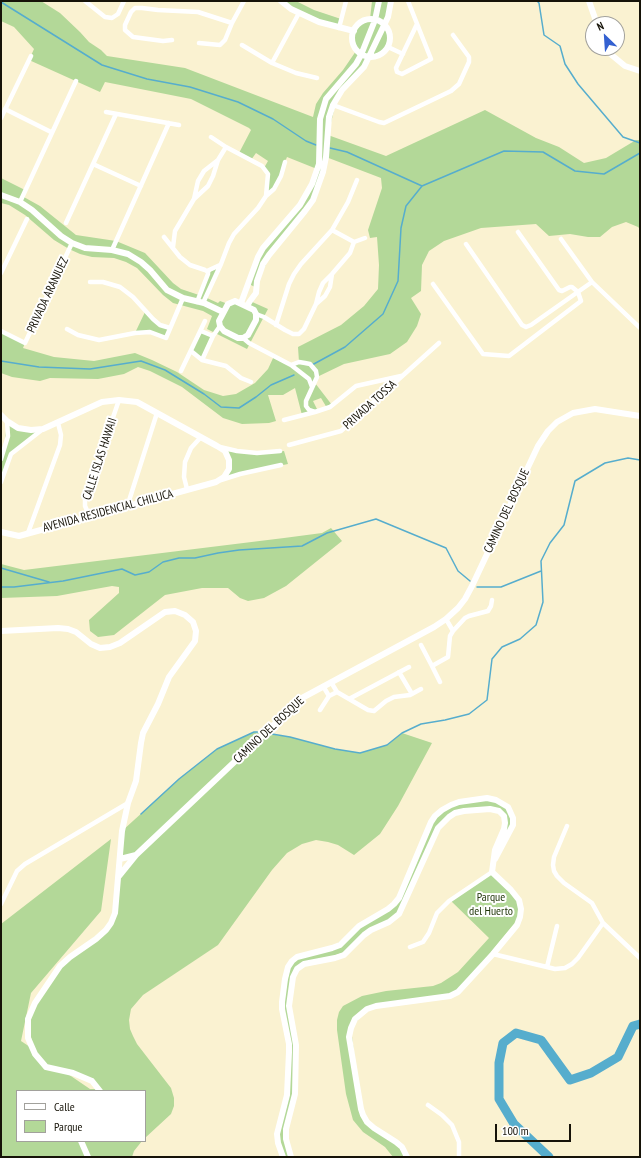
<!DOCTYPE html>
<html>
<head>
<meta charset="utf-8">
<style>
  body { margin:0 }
  #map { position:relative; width:641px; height:1158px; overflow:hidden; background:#faf2d1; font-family:"PT Sans Narrow",sans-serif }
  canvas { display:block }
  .frame { position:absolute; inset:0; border:2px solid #161308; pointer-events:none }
  .legend { position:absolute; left:16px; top:1090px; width:130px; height:52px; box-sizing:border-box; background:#fff; border:1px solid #a2a19c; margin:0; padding:5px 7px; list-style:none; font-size:12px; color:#161308 }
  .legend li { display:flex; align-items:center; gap:8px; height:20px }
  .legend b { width:20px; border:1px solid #a2a19c }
  .north { position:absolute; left:585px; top:16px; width:40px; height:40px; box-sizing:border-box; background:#fff; border:1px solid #a2a19c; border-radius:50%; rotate:335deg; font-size:11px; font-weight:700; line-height:16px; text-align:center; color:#161308 }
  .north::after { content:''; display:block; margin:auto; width:14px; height:18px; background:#3461d1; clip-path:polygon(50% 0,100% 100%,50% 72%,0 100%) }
  .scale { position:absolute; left:495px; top:1124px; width:76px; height:18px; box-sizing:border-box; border:2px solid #161308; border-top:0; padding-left:5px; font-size:12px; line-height:14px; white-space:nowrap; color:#161308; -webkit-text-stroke:3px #fff; paint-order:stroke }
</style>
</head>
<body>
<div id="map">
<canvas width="641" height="1158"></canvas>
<div class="frame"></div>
<ul class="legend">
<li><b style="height:5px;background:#fff"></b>Calle</li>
<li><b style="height:11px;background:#b3d898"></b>Parque</li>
</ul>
<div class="north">N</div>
<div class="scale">100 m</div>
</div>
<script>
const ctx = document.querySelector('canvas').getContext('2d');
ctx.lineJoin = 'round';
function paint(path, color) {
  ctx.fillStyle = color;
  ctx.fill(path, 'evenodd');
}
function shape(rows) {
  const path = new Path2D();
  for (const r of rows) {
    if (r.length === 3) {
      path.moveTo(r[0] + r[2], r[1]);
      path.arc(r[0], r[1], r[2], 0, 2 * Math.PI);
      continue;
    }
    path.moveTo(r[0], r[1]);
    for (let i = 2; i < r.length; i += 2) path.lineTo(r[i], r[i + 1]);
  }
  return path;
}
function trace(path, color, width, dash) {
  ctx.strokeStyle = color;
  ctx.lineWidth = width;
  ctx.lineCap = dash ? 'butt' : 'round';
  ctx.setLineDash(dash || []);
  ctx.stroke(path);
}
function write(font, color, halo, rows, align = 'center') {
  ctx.font = font + ' "PT Sans Narrow",sans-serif';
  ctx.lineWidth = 4;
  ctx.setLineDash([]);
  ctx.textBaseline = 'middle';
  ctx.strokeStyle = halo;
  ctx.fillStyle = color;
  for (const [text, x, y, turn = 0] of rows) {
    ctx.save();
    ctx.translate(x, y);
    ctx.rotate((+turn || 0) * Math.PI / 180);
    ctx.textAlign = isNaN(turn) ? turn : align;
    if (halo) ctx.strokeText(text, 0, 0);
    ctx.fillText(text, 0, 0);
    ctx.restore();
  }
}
paint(shape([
  [1,1,41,1,60,13,80,32,89,42,101,50,107,56,185,68,313,117,316,104,323,93,343,70,356,51,352,40,354,31,359,24,370,19,372,1,391,1,385,24,390,33,390,42,388,47,386,51,378,56,368,57,337,98,328,135,386,156,485,110,536,138,559,147,584,163,606,158,636,140,640,140,640,229,638,227,626,222,612,227,600,237,588,237,570,234,549,236,536,224,481,228,444,241,429,251,422,265,421,291,411,298,421,314,417,326,407,342,390,354,344,364,317,377,315,383,332,405,327,408,321,398,313,401,318,411,302,415,295,388,283,395,268,395,276,421,269,423,242,424,223,418,182,387,150,371,138,367,124,374,98,379,50,378,40,381,12,377,1,373,1,331,25,343,23,348,54,357,94,361,135,353,152,360,177,372,204,390,223,396,236,394,255,383,268,369,274,356,291,365,299,362,298,347,341,325,364,306,378,289,379,265,377,237,370,238,368,230,382,188,381,178,326,157,313,200,274,248,255,287,249,284,258,256,300,205,317,169,287,157,274,189,267,195,269,174,264,168,268,161,256,153,251,160,239,153,251,130,249,128,191,99,105,82,100,92,29,60,34,49,14,27,1,21],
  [284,1,296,1,314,10,341,19,339,28,299,13],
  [1,178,25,190,22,196,40,206,76,235,116,241,145,253,173,283,181,289,199,295,211,271,221,266,207,298,218,303,220,301,228,304,231,302,247,306,250,301,268,309,247,349,207,329,212,316,203,311,173,303,163,295,137,268,126,262,114,258,92,257,80,254,69,249,54,240,25,215,9,205,1,203],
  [145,312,153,319,170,328,166,338,156,334,135,333],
  [201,331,213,336,202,360,191,351],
  [7,421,18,428,43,429,11,454,1,483,1,459,4,450],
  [225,451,257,453,284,451,288,464,224,477,229,469],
  [331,528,342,541,286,586,264,598,248,601,240,598,228,588,202,588,165,595,114,635,98,637,90,631,89,620,119,593,119,587,112,586,57,596,1,598,1,564,24,570,284,538,322,533],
  [254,732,290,737,335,749,360,753,387,745,402,733,432,743,398,806,380,834,354,855,338,845,328,842,316,840,302,844,287,853,272,870,218,945,143,995,131,1009,129,1020,130,1029,133,1036,137,1044,171,1088,174,1098,174,1106,171,1114,145,1138,145,1091,17,1091,17,1141,142,1141,134,1151,132,1157,1,1157,1,924,111,839,101,911,31,993,21,1041,33,1049,28,1019,60,966,111,923,119,876,136,856,120,859,122,831,179,779,217,749],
  [65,1072,92,1081,99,1089,90,1089],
  [487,798,502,802,513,818,501,848,505,823,499,811,464,811,443,822,399,914,371,930,350,950,297,969,290,997,294,1035,295,1094,286,1129,291,1157,284,1157,278,1142,285,1103,289,1052,282,1002,292,961,332,948,359,926,394,904,431,822,451,805],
  [492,872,519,900,520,917,458,992,367,1009,351,1028,361,1109,367,1122,396,1142,407,1157,393,1157,385,1147,363,1132,353,1120,346,1094,337,1030,337,1020,339,1012,343,1006,362,996,386,991,433,986,441,983,458,972,489,938,450,900]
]), '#b3d898');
trace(shape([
  [537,1,539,3,544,35,560,46,565,64,578,84,623,137,640,143],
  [1,2,102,65,147,79,190,87,238,102,273,119,306,141,316,145],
  [330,148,347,152,422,186],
  [1,361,39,367,90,369,141,361,165,370,204,394,221,407,239,408,256,397,271,385,294,375],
  [312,365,345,347,383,314,398,281,401,228,406,206,422,186,504,151,543,152,575,171,604,174,640,153],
  [1,568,49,582],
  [1,587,14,587,63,581,122,569,135,575,149,572,163,562,179,558,195,558,218,553,239,550,302,546,327,533,376,519,446,548,458,571,470,581],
  [477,587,501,587,541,571],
  [272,734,290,737,335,749,360,753,387,745,402,733,421,724,445,720,469,714,487,700,492,659,502,647,520,639,536,625,543,602,541,561,550,543,564,525,575,481,605,463,628,458,640,460],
  [141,814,179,779,217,749,254,732,259,732]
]), '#56adcd', 1.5);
trace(shape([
  [549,1157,514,1124,499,1099,499,1063,503,1043,516,1033,541,1040,570,1080,591,1073,618,1057,633,1026,640,1024]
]), '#56adcd', 9);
trace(shape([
  [85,1,105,17,112,18,118,14,124,1],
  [408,1,431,59,402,74,397,72,396,68,417,24],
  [339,28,346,1],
  [172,40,163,41,133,37,125,30,125,25,131,12,135,8,142,8,158,10,198,12,232,23],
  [199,43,220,45,225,40,232,23,244,1],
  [242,45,272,63,296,73,317,78],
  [388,47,403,54],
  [272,63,299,13],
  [333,105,379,122,384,123,451,91,459,84,469,62,469,57,453,35],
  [5,109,51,132],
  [106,112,179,125],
  [1,118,31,56],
  [93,164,141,186],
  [266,196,274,189,281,176,285,162],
  [194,199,198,181,204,171,218,160],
  [20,202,76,81],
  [66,223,116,114],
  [332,230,354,242],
  [164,237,180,257,190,265,205,270,208,272,208,274,197,302],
  [561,239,592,282,640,328],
  [354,242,365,238],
  [466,244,522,325,526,327,531,325,592,282],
  [173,247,175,231,194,199,208,186,213,176,218,160,226,147],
  [112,250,169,123],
  [207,271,220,265],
  [1,273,27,219],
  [90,282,103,282,120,287,133,297,153,319,160,325,170,328],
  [433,284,483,354,509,356,581,301,578,292,572,287,570,287,562,291,559,290,518,232],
  [203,303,221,264,229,243,234,234,258,208,266,196,268,174,262,166,226,147,211,137],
  [316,304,325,296,330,287,332,274],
  [256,314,264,317,285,330,293,334,299,334,304,329,316,304,319,292,323,283,332,274,350,253,354,242],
  [276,325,289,284,294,274,301,264,332,230,348,202,357,180],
  [67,329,78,335,99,340,135,333,150,332,166,338,183,298],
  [1,331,25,343,72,243],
  [201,331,213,336],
  [243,338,249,343,291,365,309,379,312,387],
  [191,351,202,360,226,366,241,378,251,382],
  [202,360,213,336,220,326],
  [291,365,299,362,305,363,310,364,316,371,317,377,306,401,306,406,309,410,315,412,330,407,356,386,401,376],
  [181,371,205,321],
  [284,420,315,412],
  [289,445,341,431,439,343],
  [220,447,237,451,257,453,280,451],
  [1,459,8,436,7,421],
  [221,480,240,474,281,465],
  [1,482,11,454,43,429],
  [187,489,184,477,185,462,191,448,201,437],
  [127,507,157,413],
  [90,517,85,506,85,499,119,400],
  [28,533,60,445,61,435,58,423],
  [446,619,453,631,465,618,469,616,488,611,491,606,492,600],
  [421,645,432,666,448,657,450,636,453,631],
  [432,666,440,682],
  [399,672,412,694],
  [331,682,337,692],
  [323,686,329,696],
  [349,699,409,667],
  [320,710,329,696,337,692,368,710,374,711,386,701,394,697,410,695,421,689],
  [567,826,554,857,553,865,554,871,557,876,564,883,592,903,603,923,640,958],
  [1,904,17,871,25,864,128,803],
  [410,947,423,942,429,933,437,913,449,901,492,872],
  [493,954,555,969,565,968,572,964,578,958,603,923],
  [547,967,557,926],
  [428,1105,442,1115,452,1125,459,1142,459,1157]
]), '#fff', 4.5);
trace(shape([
  [281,1,291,9,319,22,354,31],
  [589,1,597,24],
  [371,38,19],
  [606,48,608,52,625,66,640,71],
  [1,195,20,202,32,210,61,236,72,243,85,248,112,250,128,254,141,262,150,270,167,290,183,298,204,303,223,312],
  [235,301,254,310,256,314,256,320,248,335,243,338,238,338,224,331,220,326,219,321,228,304,235,301],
  [241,303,258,257,263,248,300,205,312,184,319,164,320,119,326,99,356,64,361,55,375,20,379,1],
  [247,306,250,301,256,293,257,281,263,264,269,255,305,211,313,200,323,172,326,157,329,117,333,105,342,90,364,67,388,17,391,1],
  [1,415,7,421,18,428,31,430,43,429,102,402,119,400,137,402,217,446,225,451,229,460,229,469,224,477,216,482,19,536,1,532],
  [1,631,58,628,68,629,76,632,91,644,100,648,110,647,120,643,165,612,175,611,185,615,193,622,196,631,195,641,169,677,158,704,143,733,141,743,136,781,128,803,122,831,115,913,111,923,106,930,96,939,70,957,60,966,35,1003,28,1019,28,1038,35,1054,46,1067,73,1073,92,1081,100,1091],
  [120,859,136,855],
  [119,876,136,855,302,698,434,627,446,619,458,608,465,599,472,586,538,446,548,431,557,422,573,413,595,409,640,416],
  [81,1141,88,1157],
  [283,1157,278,1143,277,1134,287,1095,289,1052,289,1044,282,1009,282,1002,285,979,288,967,292,961,297,957,332,948,340,945,359,926,388,909,394,904,399,898,431,822,435,816,442,810,451,805,459,802,487,798,496,800,508,807,513,818,513,825,495,859],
  [291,1157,286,1139,286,1129,295,1094,296,1045,289,1006,293,977,297,969,304,964,335,958,344,955,364,935,371,930,389,922,399,914,438,828,449,817,455,813,464,811,490,809,499,811,504,816,505,823,504,829,495,850,492,872,511,890,519,900,521,909,520,917,517,925,493,954,458,992,450,996,376,1006,367,1009,355,1019,351,1028,349,1037,361,1109,363,1115,367,1122,374,1128,396,1142,402,1147,407,1157]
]), '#fff', 6);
write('12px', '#161308', '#fff', [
  ["PRIVADA ARANJUEZ",48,295,-65],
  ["PRIVADA TOSSA",370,405,-42],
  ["CALLE ISLAS HAWAII",100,459,-72],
  ["AVENIDA RESIDENCIAL CHILUCA",108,511,-15],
  ["CAMINO DEL BOSQUE",507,511,-65],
  ["CAMINO DEL BOSQUE",269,730,-43]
]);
write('12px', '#1e3406', '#fff', [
  ["Parque",491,898],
  ["del Huerto",491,912]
]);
</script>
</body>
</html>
